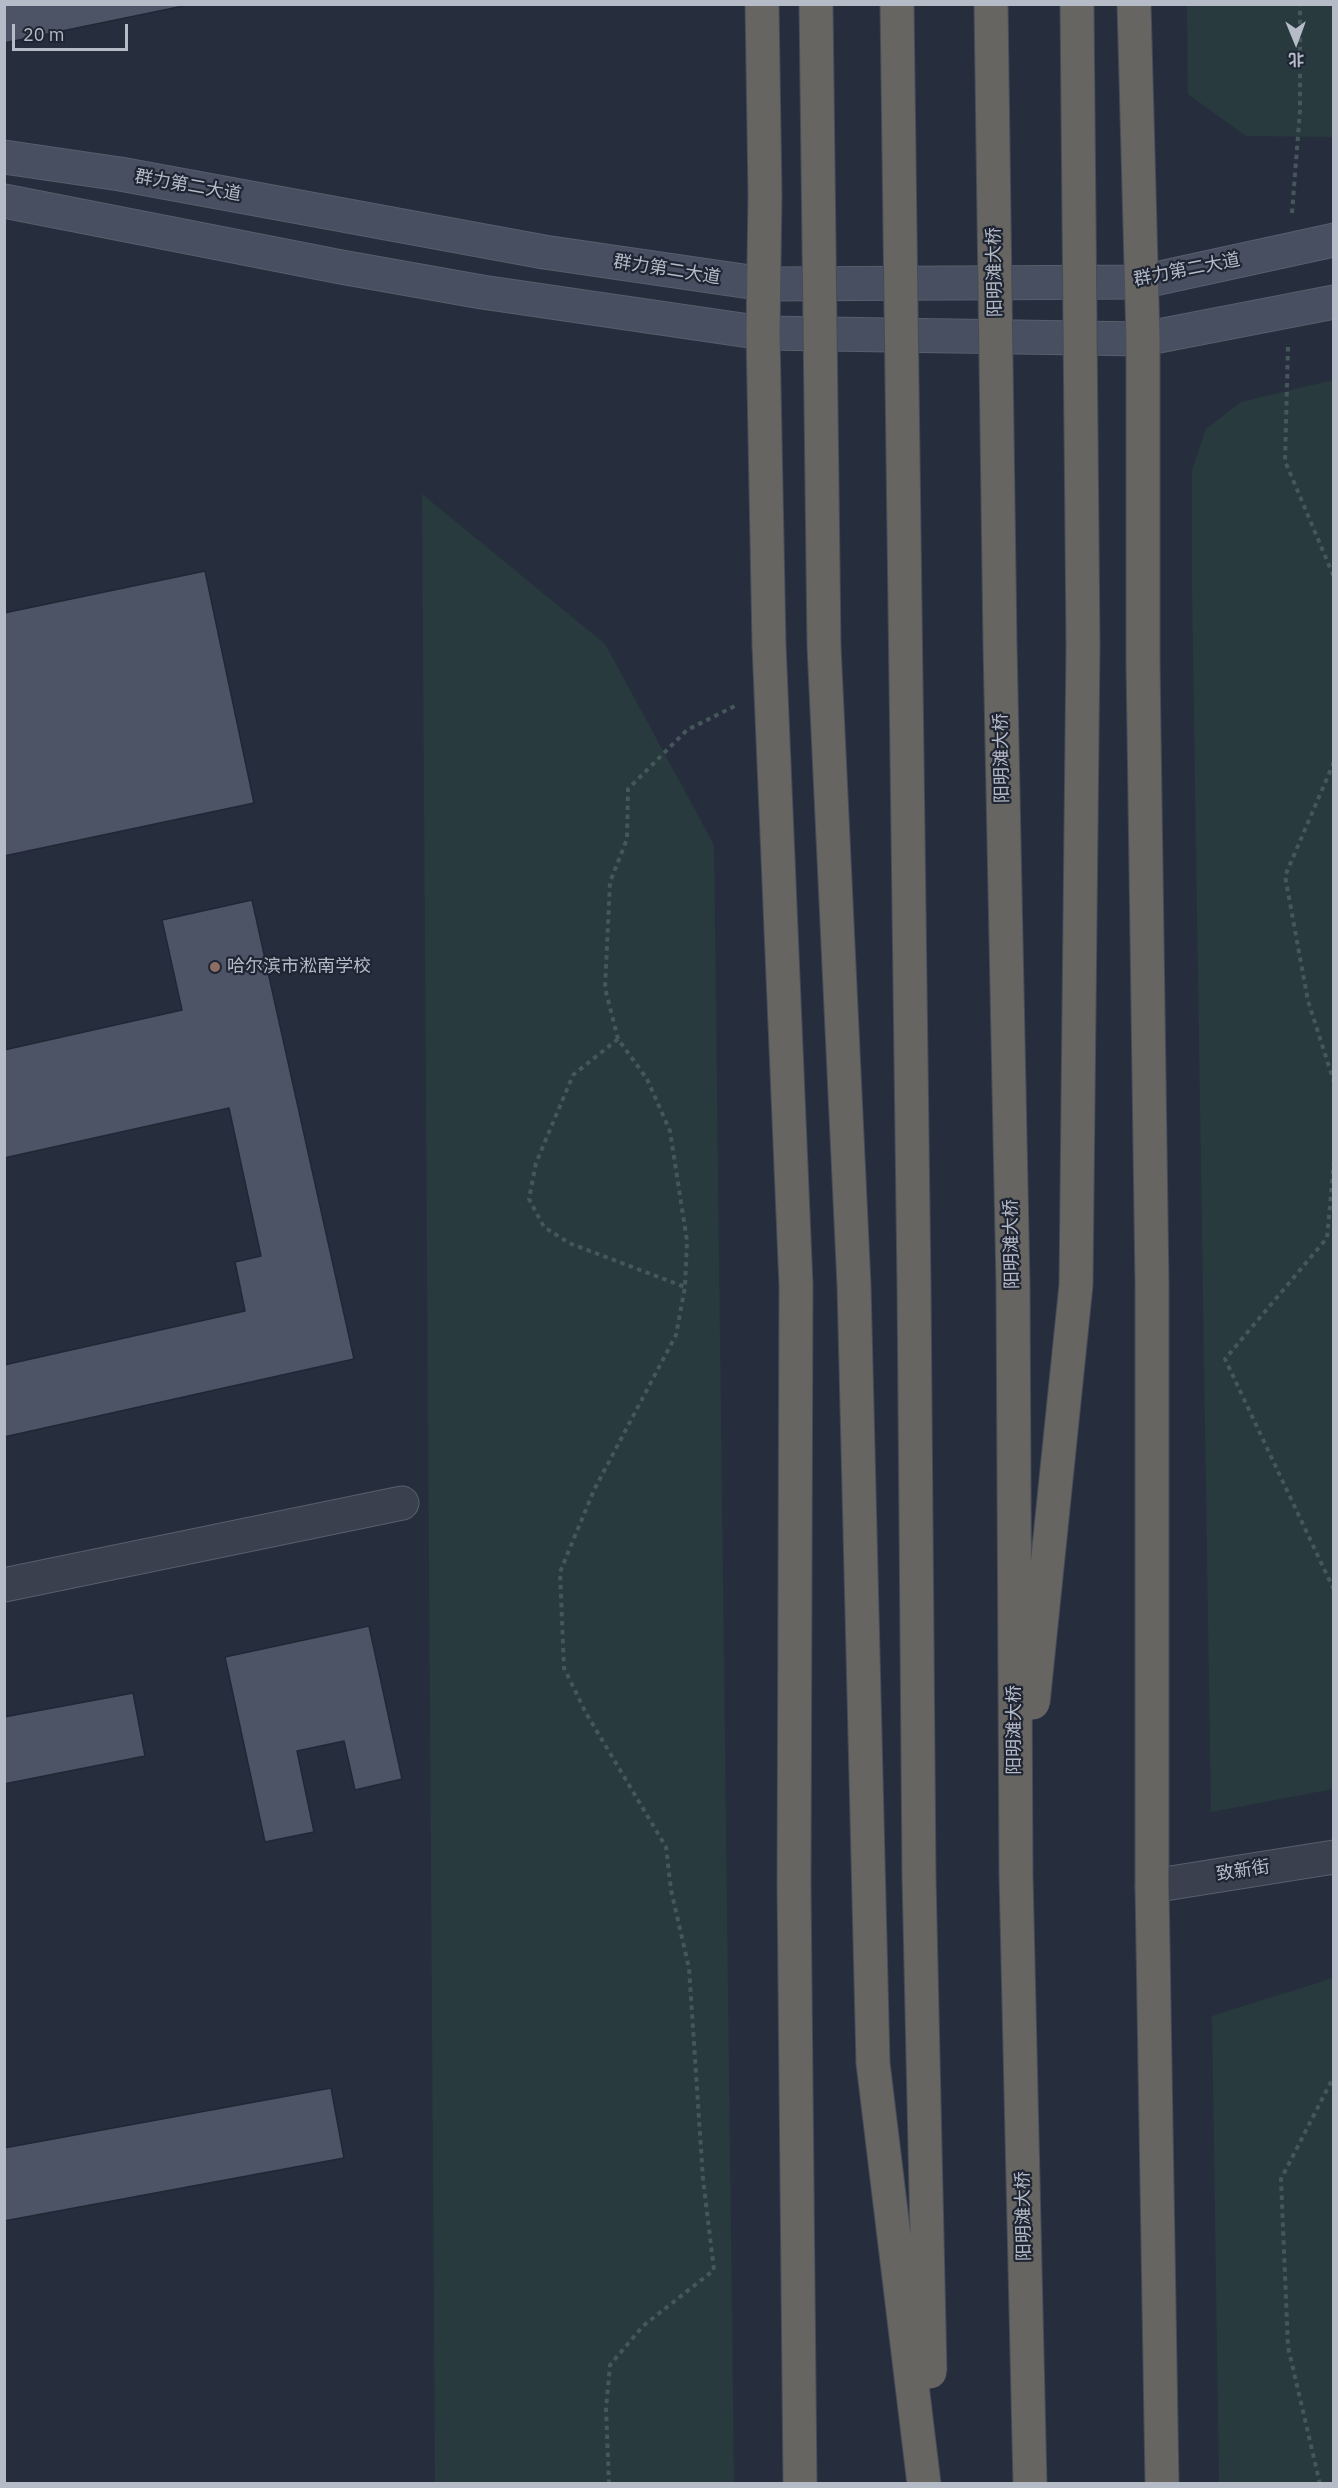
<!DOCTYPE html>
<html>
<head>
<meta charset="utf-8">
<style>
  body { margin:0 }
  #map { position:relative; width:1338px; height:2488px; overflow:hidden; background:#262e3d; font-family:"IBM Plex Sans","Noto Sans SC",sans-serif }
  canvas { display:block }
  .frame { position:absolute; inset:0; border:6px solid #b6bbc8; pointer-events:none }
  .north { position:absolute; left:1266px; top:12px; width:60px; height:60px; -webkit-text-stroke:4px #1f2533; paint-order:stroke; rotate:179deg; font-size:16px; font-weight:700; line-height:24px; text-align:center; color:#b6bbc8 }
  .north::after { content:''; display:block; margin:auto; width:21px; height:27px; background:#b6bbc8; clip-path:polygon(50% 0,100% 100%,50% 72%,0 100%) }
  .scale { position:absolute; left:12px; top:24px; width:116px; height:27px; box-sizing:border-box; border:3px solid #b6bbc8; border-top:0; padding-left:8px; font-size:18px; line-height:21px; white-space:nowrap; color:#b6bbc8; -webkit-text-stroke:4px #1f2533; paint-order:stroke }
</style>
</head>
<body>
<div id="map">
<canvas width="1338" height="2488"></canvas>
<div class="frame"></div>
<div class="north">北</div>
<div class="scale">20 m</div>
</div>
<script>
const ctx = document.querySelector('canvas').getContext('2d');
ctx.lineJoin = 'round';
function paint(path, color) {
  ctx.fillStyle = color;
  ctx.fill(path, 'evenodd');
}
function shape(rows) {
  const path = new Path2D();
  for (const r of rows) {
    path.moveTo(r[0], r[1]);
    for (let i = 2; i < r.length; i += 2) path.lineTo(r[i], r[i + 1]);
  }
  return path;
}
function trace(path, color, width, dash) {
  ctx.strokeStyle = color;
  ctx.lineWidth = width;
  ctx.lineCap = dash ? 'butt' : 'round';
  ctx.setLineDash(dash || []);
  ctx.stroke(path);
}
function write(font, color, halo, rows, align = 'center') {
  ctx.font = font + ' "IBM Plex Sans","Noto Sans SC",sans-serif';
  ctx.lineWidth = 4.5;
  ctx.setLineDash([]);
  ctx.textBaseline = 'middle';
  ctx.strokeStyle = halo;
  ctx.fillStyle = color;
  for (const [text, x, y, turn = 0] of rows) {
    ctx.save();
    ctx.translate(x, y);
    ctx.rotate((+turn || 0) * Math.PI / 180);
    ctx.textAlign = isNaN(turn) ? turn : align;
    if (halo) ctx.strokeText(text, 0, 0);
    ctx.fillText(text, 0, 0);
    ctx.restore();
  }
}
paint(shape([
  [1187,5,1333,5,1333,137,1246,136,1188,94],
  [1333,380,1333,1789,1211,1812,1192,590,1192,470,1206,429,1241,402],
  [422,494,605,644,714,845,734,2483,435,2483],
  [1333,1978,1333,2483,1219,2483,1212,2016]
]), '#283a3e');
const building = shape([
  [4,4,193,4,4,43,4,4],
  [205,571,254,803,4,856,4,613,205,571],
  [252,900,354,1359,4,1437,4,1365,245,1311,235,1262,261,1256,229,1108,4,1158,4,1050,182,1010,162,920,252,900],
  [369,1626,402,1779,355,1790,344,1741,297,1751,314,1832,265,1842,225,1657,369,1626],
  [133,1693,145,1756,4,1784,4,1717,133,1693],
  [331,2088,344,2158,4,2221,4,2148,331,2088]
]);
paint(building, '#4c5466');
trace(building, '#212735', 1.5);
const minor = shape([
  [4,1585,402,1503]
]);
const tertiary = shape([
  [1152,1886,1334,1857]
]);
const secondary = shape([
  [4,157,120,174,544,252,764,284,1141,282,1334,240],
  [4,201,341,267,482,292,763,333,1143,339,1334,302]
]);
const trunk = shape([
  [762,4,765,195,763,333,769,645,796,1285,794,1884,800,2484],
  [1134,4,1143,339,1143,662,1152,1284,1152,1886,1162,2484]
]);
trace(minor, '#585e6b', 35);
trace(tertiary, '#585e6b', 35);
trace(secondary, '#585e6b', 35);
trace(trunk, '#454b58', 35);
trace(shape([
  [1292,213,1300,110,1300,4],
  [1288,347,1285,461,1334,577],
  [1334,762,1285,876,1308,1001,1334,1082],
  [618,1039,573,1075,536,1163,529,1199,544,1227,569,1243,685,1287],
  [1334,1161,1327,1238,1225,1359,1334,1590],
  [609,2484,606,2409,610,2365,643,2326,714,2270,703,2179,689,1968,671,1890,666,1847,586,1713,564,1668,560,1572,594,1490,676,1335,685,1287,687,1241,670,1131,647,1079,618,1039,605,988,610,882,627,839,628,789,687,730,735,706],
  [1320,2484,1288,2347,1281,2179,1334,2076]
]), '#46575b', 4, [4.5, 4.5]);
trace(minor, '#3a404e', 33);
trace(tertiary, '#3a404e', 33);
trace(secondary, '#484f60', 33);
trace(trunk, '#666562', 33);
const trunkBridge = shape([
  [816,4,824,646,854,1285,873,2063,924,2484],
  [897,4,914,1285,919,1876,930,2372],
  [991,4,1000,644,1013,1285,1016,1875,1030,2484],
  [1033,1703,1076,1285,1083,645,1077,4]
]);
trace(trunkBridge, '#454b58', 35, []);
trace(trunkBridge, '#666562', 33);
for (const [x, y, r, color] of [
  [215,967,6,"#8d6e63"]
]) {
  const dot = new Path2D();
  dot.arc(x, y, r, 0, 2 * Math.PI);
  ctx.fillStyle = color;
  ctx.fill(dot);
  trace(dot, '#1f2533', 2);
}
write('18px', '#b6bbc8', '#1f2533', [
  ["群力第二大道",188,186,10],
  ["群力第二大道",667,270,9],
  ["群力第二大道",1187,270,-11],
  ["阳明滩大桥",995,272,-91],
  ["阳明滩大桥",1002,758,-91],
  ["阳明滩大桥",1012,1244,-91],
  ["阳明滩大桥",1015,1730,-90],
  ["致新街",1243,1871,-9],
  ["阳明滩大桥",1024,2216,-91]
]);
write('18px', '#b6bbc8', '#1f2533', [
  ["哈尔滨市淞南学校",227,967]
], 'left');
</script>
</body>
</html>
